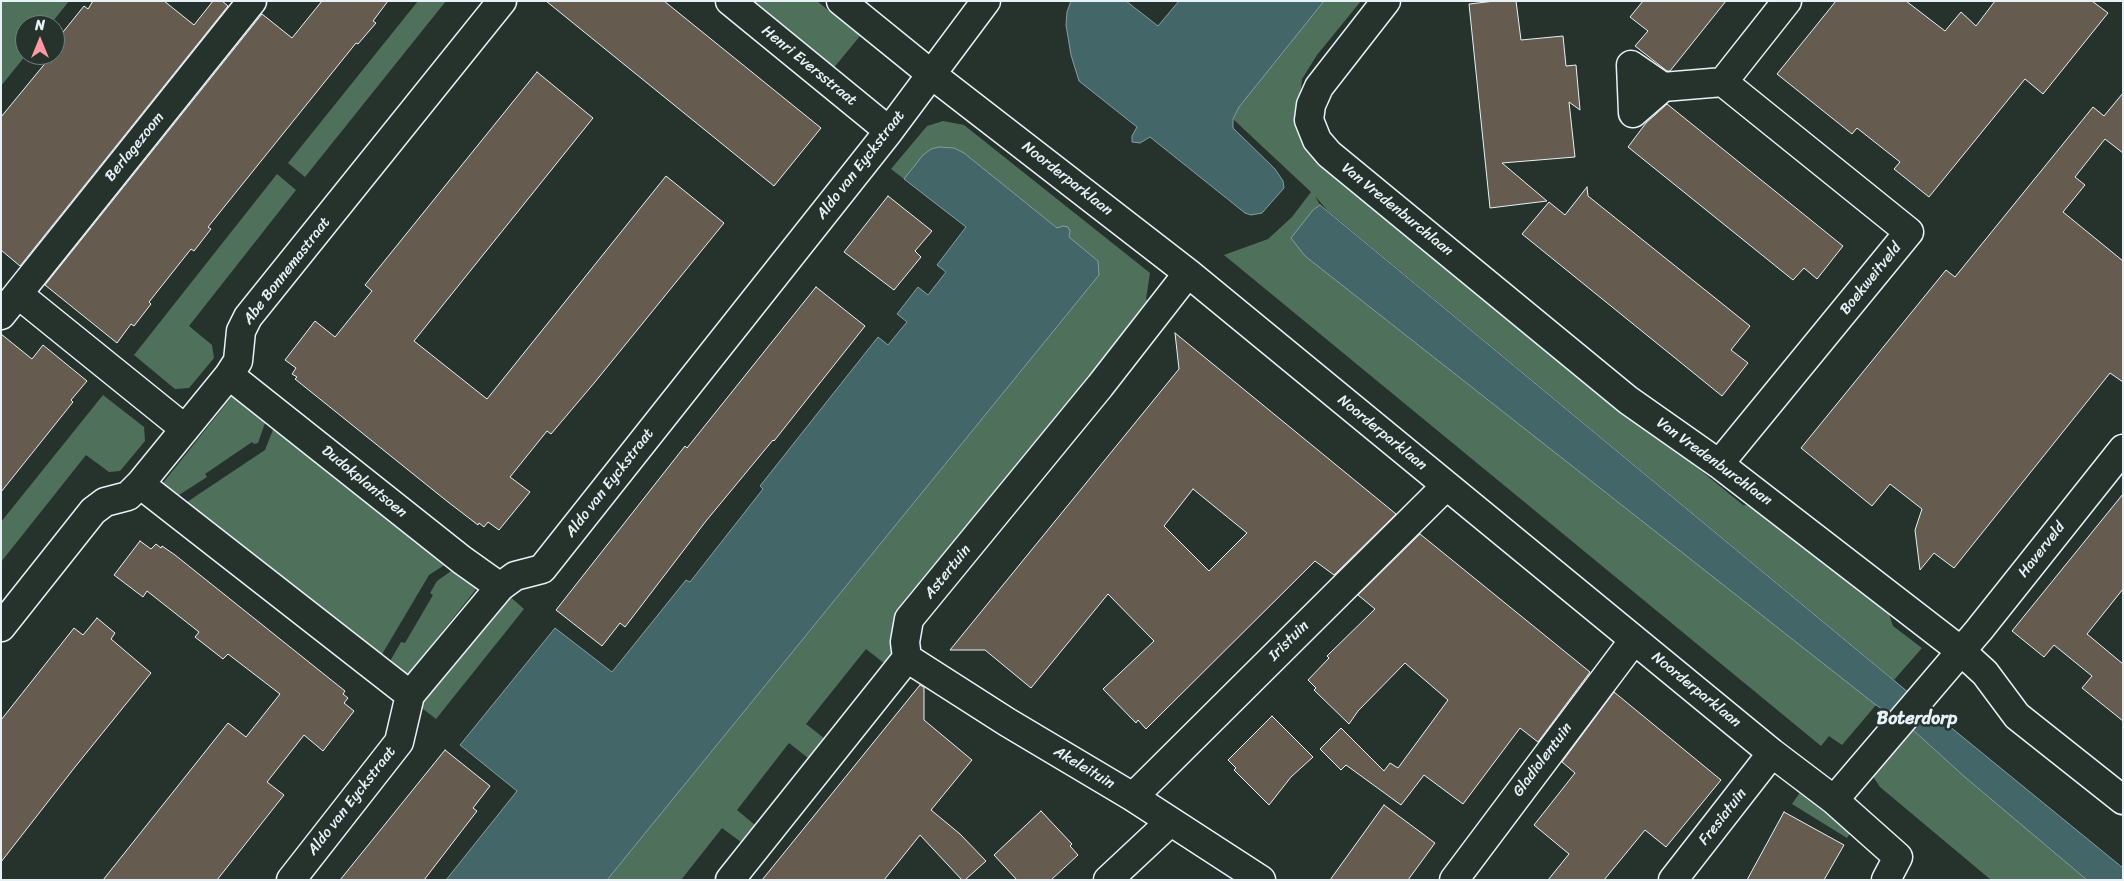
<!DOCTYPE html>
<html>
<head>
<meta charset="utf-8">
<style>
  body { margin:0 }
  #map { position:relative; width:2124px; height:881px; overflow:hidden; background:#26332d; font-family:Sriracha,sans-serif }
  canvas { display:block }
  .frame { position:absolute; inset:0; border:2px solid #e8f1f8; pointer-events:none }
  .north { position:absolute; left:15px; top:15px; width:50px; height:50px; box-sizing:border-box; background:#26332d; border:1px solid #747f7e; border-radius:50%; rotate:0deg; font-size:14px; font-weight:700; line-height:20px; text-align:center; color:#e8f1f8 }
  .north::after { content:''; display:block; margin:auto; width:18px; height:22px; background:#ff9aa2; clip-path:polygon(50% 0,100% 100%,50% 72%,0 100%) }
</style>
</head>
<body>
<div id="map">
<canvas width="2124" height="881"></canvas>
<div class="frame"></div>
<div class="north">N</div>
</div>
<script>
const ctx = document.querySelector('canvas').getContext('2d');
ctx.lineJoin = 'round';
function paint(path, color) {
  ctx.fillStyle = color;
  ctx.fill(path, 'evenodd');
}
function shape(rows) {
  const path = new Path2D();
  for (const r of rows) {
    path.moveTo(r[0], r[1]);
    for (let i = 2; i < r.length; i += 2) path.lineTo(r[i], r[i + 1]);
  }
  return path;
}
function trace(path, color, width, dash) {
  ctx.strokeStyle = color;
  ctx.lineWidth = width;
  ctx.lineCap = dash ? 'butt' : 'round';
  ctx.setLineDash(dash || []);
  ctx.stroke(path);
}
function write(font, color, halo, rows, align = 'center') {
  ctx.font = font + ' Sriracha,sans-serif';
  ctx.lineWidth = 5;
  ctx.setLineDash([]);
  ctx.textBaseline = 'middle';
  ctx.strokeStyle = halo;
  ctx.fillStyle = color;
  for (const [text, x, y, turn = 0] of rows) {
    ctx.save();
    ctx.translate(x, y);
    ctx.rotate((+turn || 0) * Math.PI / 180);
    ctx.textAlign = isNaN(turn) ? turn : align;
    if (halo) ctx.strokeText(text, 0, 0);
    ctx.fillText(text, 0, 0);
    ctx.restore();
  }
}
paint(shape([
  [1,1,69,1,50,25,25,25,26,55,1,86],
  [418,1,446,1,305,177,288,163],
  [747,1,817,1,860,36,832,70],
  [1324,1,1361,1,1317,55,1302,79,1300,98,1334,171,1743,505,1765,506,1882,593,1893,626,1922,648,1894,680,1327,210,1315,196,1320,205,1313,210,1305,256,1876,705,1842,745,1829,736,1821,746,1224,255,1268,239,1292,217,1311,192,1233,119,1239,107],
  [943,121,964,125,1150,273,1146,299,1150,302,896,615,893,651,885,664,866,649,806,724,825,739,808,758,789,743,737,810,755,825,741,842,722,828,681,880,607,880,1099,275,1098,261,964,153,954,148,939,147,931,149,904,179,891,169,927,126],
  [277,174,296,190,189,326,212,345,214,358,189,388,175,389,134,355],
  [103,395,144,427,145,441,120,471,109,472,86,455,1,562,1,522],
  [233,395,266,420,258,443,254,444,252,442,205,474,207,477,179,495,163,483],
  [274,427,446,564,429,575,381,656,187,502,265,450],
  [454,569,477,588,406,677,389,663,401,642,405,643,433,595,430,593,437,581],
  [507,594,524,609,436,719,418,705],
  [1913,730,1966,778,2087,880,1991,880,1880,787,1872,775],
  [1801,791,1850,833,1847,838,1792,804]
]), '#4f715c');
const water = shape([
  [1071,1,1126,1,1158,26,1179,1,1324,1,1239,107,1233,119,1233,128,1275,169,1283,181,1284,188,1262,213,1251,215,1245,213,1150,137,1140,143,1132,142,1132,136,1137,127,1079,81,1071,55,1066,25,1067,12,1071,1],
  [939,147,954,148,964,153,1057,228,1063,226,1068,227,1070,231,1069,237,1098,261,1099,275,607,880,446,880,517,791,460,745,555,628,612,672,686,580,690,582,763,489,760,486,878,337,888,345,907,322,897,314,918,287,928,295,946,272,937,265,966,227,904,179,923,155,931,149,939,147],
  [1320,205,1932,712,2123,868,2123,880,2087,880,1966,778,1913,730,1876,705,1305,256,1291,238,1313,210,1320,205]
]);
paint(water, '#436769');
trace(water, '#859ea2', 1);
const building = shape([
  [93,1,164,1,194,25,213,1,222,1,228,6,20,266,1,250,1,117,52,55,55,55,55,42,84,6,88,9,93,1],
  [322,1,388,1,373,21,376,23,358,44,356,43,208,227,211,229,194,251,191,249,149,302,151,304,134,326,131,324,117,343,45,285,262,14,292,38,322,1],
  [546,1,664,1,821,128,774,186,546,1],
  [1495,1,1516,1,1521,40,1563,36,1566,66,1576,65,1580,110,1569,102,1575,157,1502,163,1547,201,1490,208,1469,4,1495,1],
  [1643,1,1726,1,1670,71,1667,71,1635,46,1648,31,1630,17,1643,1],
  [1836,1,1906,1,1945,31,1961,12,1976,26,1995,1,2092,1,2108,13,2043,94,2025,79,1929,197,1894,169,1900,162,1857,128,1852,134,1777,74,1836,1],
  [537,72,593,118,414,341,487,399,666,176,724,223,595,382,551,434,547,431,510,477,530,492,499,530,488,522,484,527,479,523,478,525,448,502,295,379,297,377,292,374,296,368,285,360,315,321,335,337,372,291,365,285,537,72],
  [2123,93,2123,153,2105,139,2075,177,2085,185,2063,212,2123,261,2123,382,2110,373,1954,568,1934,553,1920,570,1915,530,1922,509,1890,484,1872,506,1801,448,1946,270,1955,277,2093,107,2104,116,2123,93],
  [1667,104,1843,246,1817,279,1804,268,1793,280,1628,147,1646,123,1667,104],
  [1587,187,1588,196,1750,326,1731,350,1748,363,1722,396,1522,234,1549,202,1565,215,1587,187],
  [888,196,932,231,915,251,921,257,894,290,844,252,888,196],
  [816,287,865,326,774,441,773,440,706,521,625,627,620,623,602,646,556,610,685,446,687,448,816,287],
  [1175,333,1396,514,1334,575,1315,561,1146,729,1138,720,1136,723,1103,689,1154,641,1108,594,1031,688,985,650,950,650,1179,369,1175,333],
  [1193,489,1247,533,1209,571,1164,526,1193,489],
  [1,334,32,359,43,345,87,381,71,400,73,402,1,492,1,334],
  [2123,494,2123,589,2087,634,2123,664,2123,721,2082,688,2092,676,2054,645,2044,657,2012,631,2123,494],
  [1420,534,1590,672,1538,742,1520,728,1463,804,1424,775,1401,805,1346,765,1341,770,1320,749,1341,728,1384,771,1390,763,1398,768,1448,700,1405,663,1358,711,1349,724,1314,690,1316,688,1308,680,1329,658,1327,656,1375,609,1358,595,1420,534],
  [140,541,151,549,156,544,161,548,162,546,175,555,345,691,343,694,348,698,344,703,354,711,323,751,304,735,267,782,284,795,217,880,103,880,228,723,246,737,280,694,228,654,223,659,195,637,199,632,147,591,143,597,114,575,140,541],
  [97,618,115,633,111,639,151,673,75,767,1,862,1,720,74,628,83,635,97,618],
  [920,685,924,687,924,720,972,760,931,810,960,834,986,861,965,880,962,880,920,835,884,880,762,880,920,685],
  [1614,692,1721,780,1666,847,1645,830,1604,880,1548,880,1569,854,1534,825,1575,773,1562,762,1614,692],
  [1272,716,1313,757,1291,777,1269,805,1234,770,1236,768,1228,760,1272,716],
  [445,750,490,786,473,808,477,811,424,880,340,880,445,750],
  [1384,805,1435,843,1408,880,1330,880,1384,805],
  [1041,811,1072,844,1070,846,1078,855,1051,880,1017,880,994,855,1041,811],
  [1784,812,1844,845,1824,880,1747,880,1784,812]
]);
paint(building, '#655b4f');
trace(building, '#e8f1f8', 1);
const minor = shape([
  [730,1,889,131],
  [841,1,931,74,1188,273,1772,753,1834,800,1898,857,1886,880],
  [1386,1,1319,87,1311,105,1309,120,1317,140,1329,154,1628,400,1719,464,1961,651,1985,673,2017,716,2123,800],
  [1663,87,1633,113,1631,65,1663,87,1723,82],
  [18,294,185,429],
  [1,315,252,1],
  [229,375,462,560,500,587],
  [1719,464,1909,232,1723,82,1787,1],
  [140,484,410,695],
  [1,627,93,511,105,502,128,496,140,484,229,375,238,361,241,331,248,317,502,1],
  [907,658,1007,722,1133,797,1261,880],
  [1133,797,1446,486],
  [1834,800,1979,630,2123,449],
  [291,880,399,742,410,695,500,587,515,576,542,569,889,131,986,1],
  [730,880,907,658,905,642,909,619,1100,386,1188,273],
  [1108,880,1170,822],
  [1454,880,1634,640],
  [1673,880,1772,753]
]);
trace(minor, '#e8f1f8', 31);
trace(minor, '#26332d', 28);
write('15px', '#e8f1f8', '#26332d', [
  ["Henri Eversstraat",809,66,39],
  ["Berlagezoom",135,147,-51],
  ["Aldo van Eyckstraat",861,165,-52],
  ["Noorderparklaan",1067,179,38],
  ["Van Vredenburchlaan",1397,210,39],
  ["Abe Bonnemastraat",287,271,-52],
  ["Boekweitveld",1871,279,-51],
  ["Noorderparklaan",1382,433,39],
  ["Van Vredenburchlaan",1714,462,36],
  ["Dudokplantsoen",364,482,39],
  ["Aldo van Eyckstraat",610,483,-52],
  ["Haverveld",2042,550,-52],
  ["Astertuin",948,572,-51],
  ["Iristuin",1289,641,-45],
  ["Noorderparklaan",1696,690,39],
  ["Gladiolentuin",1543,760,-53],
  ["Akeleituin",1084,768,31],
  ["Aldo van Eyckstraat",352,801,-52],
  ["Fresiatuin",1723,817,-52]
]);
write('bold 18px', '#e8f1f8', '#26332d', [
  ["Boterdorp",1917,719]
]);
</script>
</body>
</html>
